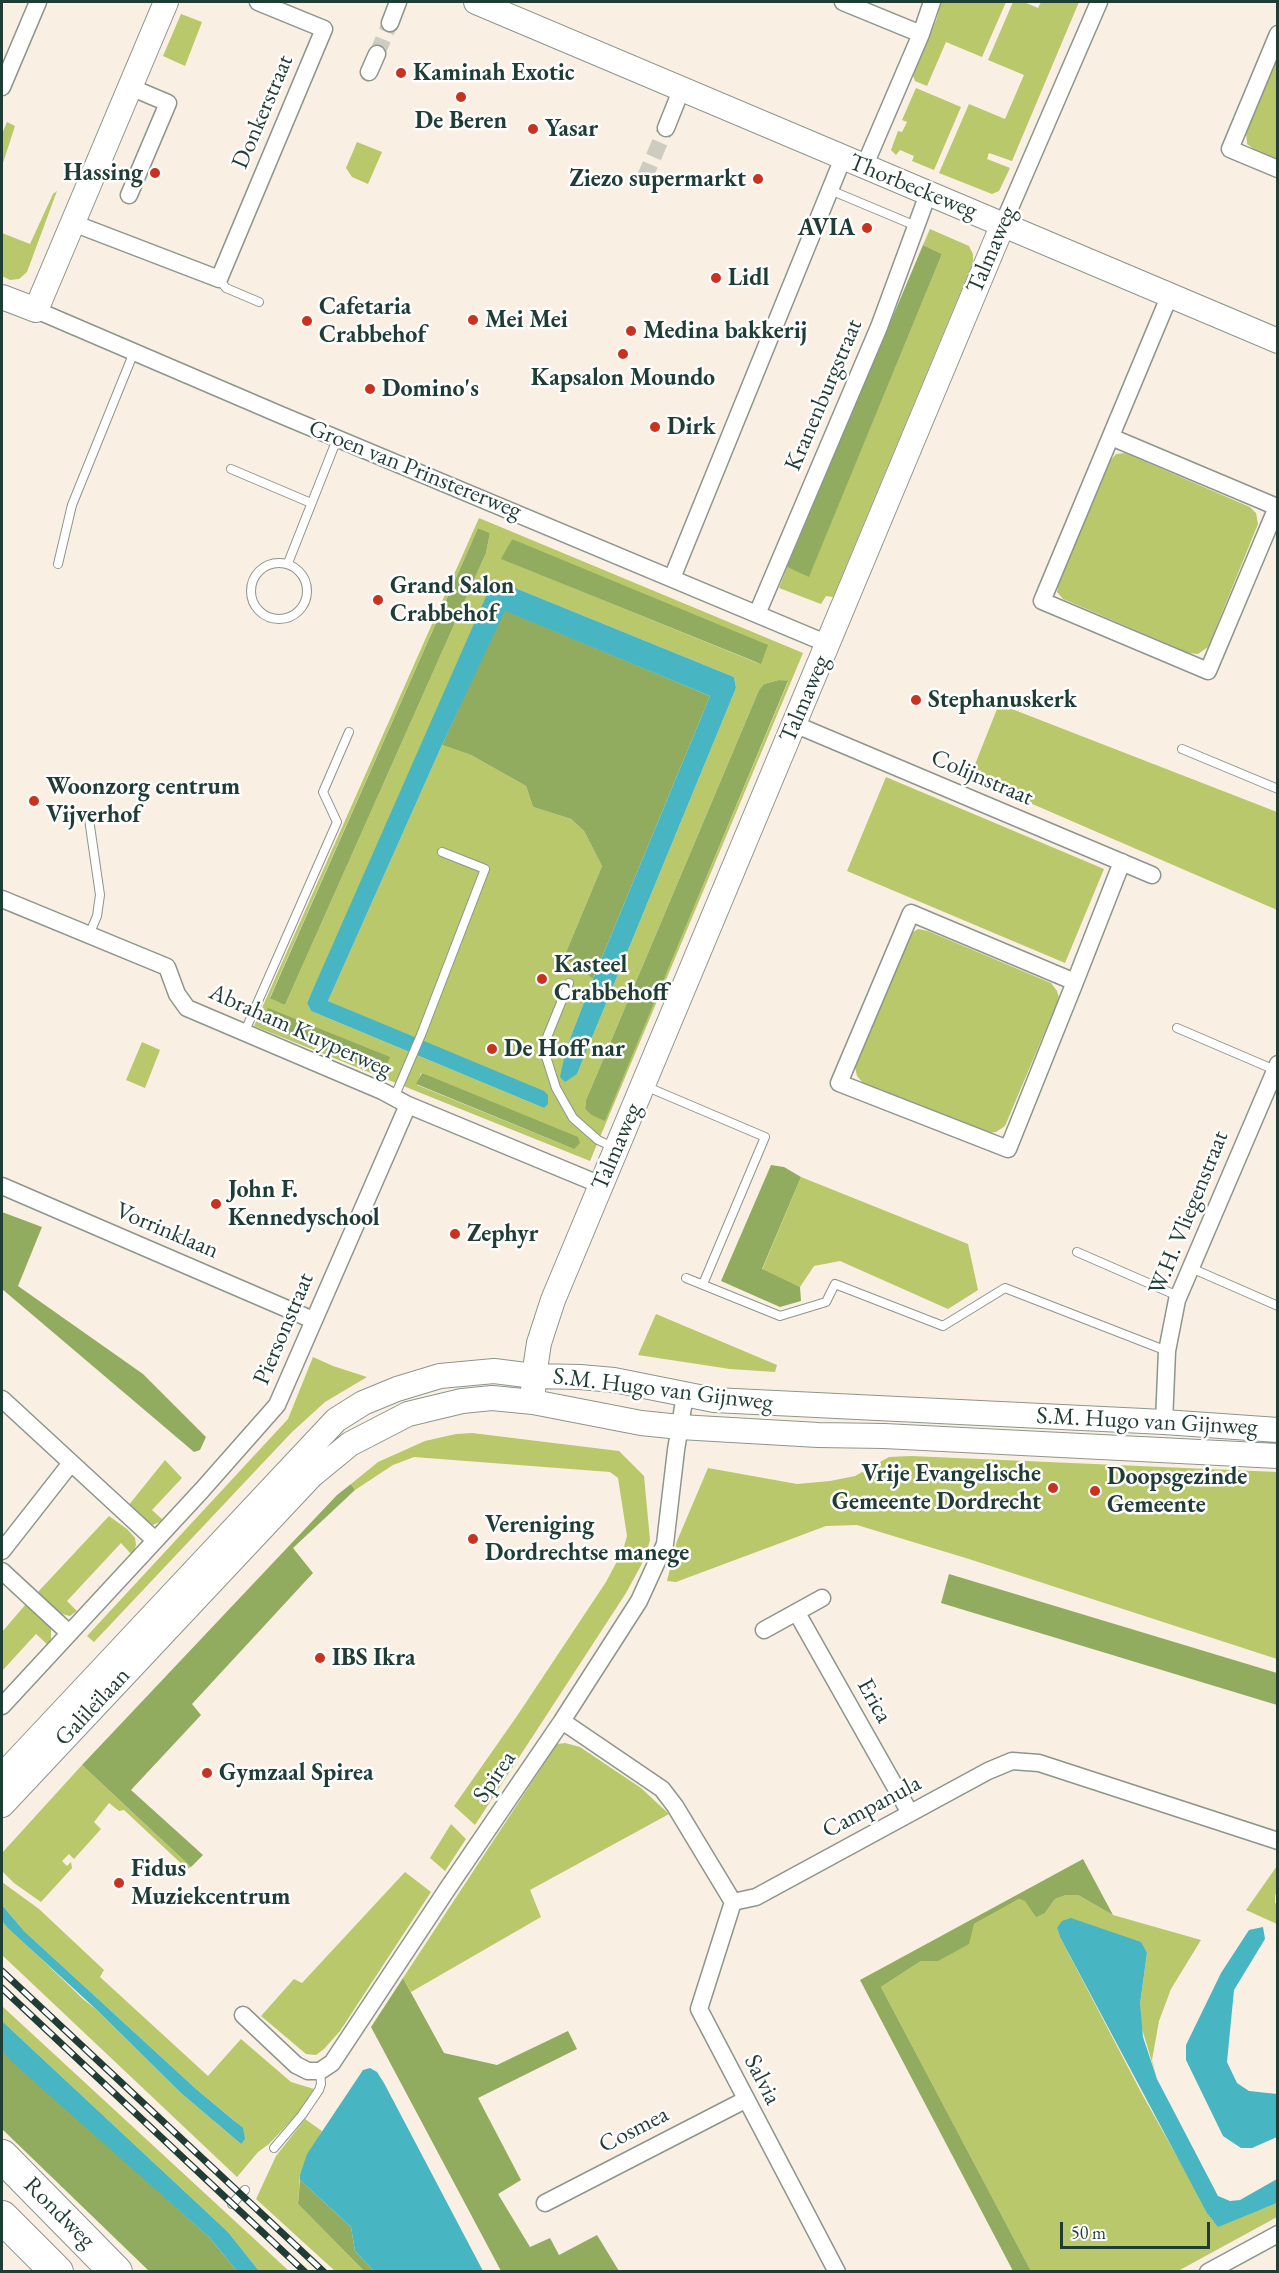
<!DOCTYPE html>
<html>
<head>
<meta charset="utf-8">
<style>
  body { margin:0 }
  #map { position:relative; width:1279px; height:2273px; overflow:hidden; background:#faefe3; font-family:"EB Garamond",serif }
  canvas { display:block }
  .frame { position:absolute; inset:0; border:3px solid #1f3d34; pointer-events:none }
  .scale { position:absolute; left:1060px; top:2222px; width:150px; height:27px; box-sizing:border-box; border:3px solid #1f3d34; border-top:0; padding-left:8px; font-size:18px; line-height:21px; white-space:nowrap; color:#1f3d34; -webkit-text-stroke:4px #fff; paint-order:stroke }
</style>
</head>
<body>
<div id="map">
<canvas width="1279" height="2273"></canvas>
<div class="frame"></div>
<div class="scale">50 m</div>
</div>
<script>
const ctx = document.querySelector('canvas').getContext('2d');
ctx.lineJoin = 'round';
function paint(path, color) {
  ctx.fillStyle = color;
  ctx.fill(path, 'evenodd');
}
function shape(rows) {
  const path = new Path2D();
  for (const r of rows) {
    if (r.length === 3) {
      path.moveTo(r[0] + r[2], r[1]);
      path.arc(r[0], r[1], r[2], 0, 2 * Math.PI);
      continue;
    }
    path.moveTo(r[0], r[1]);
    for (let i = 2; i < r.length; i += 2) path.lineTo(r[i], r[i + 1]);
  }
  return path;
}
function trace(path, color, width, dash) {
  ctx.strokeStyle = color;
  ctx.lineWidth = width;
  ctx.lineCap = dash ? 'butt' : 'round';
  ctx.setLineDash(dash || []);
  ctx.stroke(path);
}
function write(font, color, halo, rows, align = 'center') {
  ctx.font = font + ' "EB Garamond",serif';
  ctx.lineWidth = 5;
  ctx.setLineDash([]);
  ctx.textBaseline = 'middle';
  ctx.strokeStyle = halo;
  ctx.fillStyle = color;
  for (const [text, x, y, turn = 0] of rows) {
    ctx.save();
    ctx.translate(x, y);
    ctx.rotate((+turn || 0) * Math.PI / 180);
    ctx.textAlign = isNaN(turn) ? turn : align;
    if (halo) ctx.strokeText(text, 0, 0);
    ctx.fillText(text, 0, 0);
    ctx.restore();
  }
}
paint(shape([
  [941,2,1006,2,982,57,946,42,927,86,915,81,913,75,937,18],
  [1013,2,1024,2,1038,8,1041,2,1079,2,1012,161,989,153,987,159,1010,168,999,191,992,194,939,173,969,104,1005,119,1024,75,988,60],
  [181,14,202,22,185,66,163,56],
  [1277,59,1277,160,1258,152,1247,144,1246,132],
  [916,88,961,107,934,170,912,161,914,156,900,150,896,155,891,150,898,131,902,132,907,122,902,120],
  [7,122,15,126,2,166,2,134],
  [357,142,382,152,368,184,352,177,346,168],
  [57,191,27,272,19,279,10,280,2,276,2,233,30,244,53,194],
  [930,229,969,246,973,254,973,262,833,597,826,596,821,604,779,588,787,567,809,576,942,254,923,245],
  [1125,453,1250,507,1256,513,1258,524,1208,647,1198,654,1189,653,1063,599,1057,592,1059,582,1111,460,1116,454],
  [479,518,803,653,590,1161,254,1026],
  [478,528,490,533,486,553,285,1005,270,997],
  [512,539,760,664,502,559],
  [503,583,734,677,736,688,577,1074,566,1049,593,979,564,957,602,866,584,831,571,819,533,807,526,786,471,755,442,745,328,1001,427,1044,544,1108,311,1011,307,1003],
  [779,680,788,682,605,1120,591,1115,585,1109,586,1100,759,690,764,684],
  [421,1073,422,1073,574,1149,417,1085],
  [999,704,1277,812,1277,910,970,777],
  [886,777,1104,869,1065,963,847,871],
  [918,929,928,931,1051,983,1057,991,1059,998,1005,1126,996,1132,988,1133,863,1083,857,1076,855,1067,910,934],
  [142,1042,160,1050,145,1088,126,1080],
  [801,1177,968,1244,978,1290,948,1309,840,1261,814,1266,800,1287,762,1270],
  [656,1314,777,1365,775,1372,730,1369,638,1355],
  [313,1357,333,1366,367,1377,325,1402,292,1432,94,1642,87,1636,288,1419],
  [472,1433,619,1451,644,1476,650,1540,645,1558,626,1593,475,1825,454,1806,517,1716,606,1582,623,1550,627,1536,618,1478,610,1472,414,1457,393,1465,355,1490,351,1484,378,1462,425,1441,456,1434],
  [911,1456,1277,1472,1277,1659,969,1559,857,1525,826,1526,676,1582,667,1581,677,1541,708,1468,797,1484,830,1481,855,1476,889,1457],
  [165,1460,182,1478,152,1510,163,1520,153,1525,147,1524,128,1506],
  [109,1516,127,1529,135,1538,136,1545,134,1551,132,1555,121,1543,67,1601,77,1611,70,1616,62,1614,37,1593],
  [26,1604,51,1627,51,1639,48,1645,36,1634,2,1671,2,1632],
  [565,1743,580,1747,641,1788,669,1814,530,1890,541,1917,411,1992,403,1978,557,1744],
  [82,1765,191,1867,187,1869,124,1810,119,1811,109,1803,94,1822,101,1829,74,1859,69,1854,62,1861,67,1866,71,1862,72,1868,41,1902,14,1883,2,1871,2,1853],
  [451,1824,466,1839,445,1871,430,1858],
  [1277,1866,1277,1891,1275,1896,1275,1903,1277,1904,1277,1924,1246,1910],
  [405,1872,431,1892,340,2031,324,2049,316,2055,306,2054,261,2016,294,1979,302,1983],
  [2,1882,39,1909,104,1970,100,1977,208,2076,241,2039,291,2082,314,2089,298,2113,269,2144,258,2152,237,2177,2,1955,2,1921,83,1999,98,2011,181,2093,241,2144,236,2122,196,2089,24,1931,2,1905],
  [1066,1895,1078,1895,1113,1915,1201,1940,1171,1989,1159,2021,1152,2060,1157,2079,1140,2022,1140,2004,1147,1953,1057,1928,1060,1937,1142,2094,1213,2221,1262,2209,1277,2203,1277,2217,1178,2271,1031,2271,881,1987,921,1961,938,1961,974,1924,1019,1899,1025,1900,1045,1913,1055,1899],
  [2,2006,289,2271,259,2271,228,2232,2,2021],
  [305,2119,322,2131,300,2175,298,2204,364,2271,335,2271,256,2199,276,2156]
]), '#b8c86b');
paint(shape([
  [923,245,942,254,809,577,787,567],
  [478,528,490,533,486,553,285,1005,270,998],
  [512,539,768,645,761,664,501,559],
  [504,610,710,696,593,979,564,957,602,866,584,831,571,819,533,807,526,786,471,755,442,745],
  [779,680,788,681,605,1121,591,1115,585,1109,586,1100,759,690,764,684],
  [268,1008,390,1057,383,1074,262,1023],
  [422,1073,578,1137,580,1143,574,1149,416,1084],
  [771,1165,784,1167,801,1177,762,1269,800,1287,801,1301,780,1307,721,1281],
  [2,1212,42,1227,18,1286,143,1374,206,1437,200,1450,194,1452,2,1289,3,1256,2,1255],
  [351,1484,355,1490,293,1548,313,1573,192,1704,201,1715,131,1790,203,1855,191,1867,82,1765,337,1495],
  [949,1574,1277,1673,1277,1705,941,1603],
  [1083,1859,1113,1915,1078,1895,1066,1895,1055,1899,1045,1913,1036,1917,1025,1901,1019,1899,974,1924,969,1944,938,1961,921,1961,881,1987,1031,2271,1013,2271,860,1980],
  [403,1978,444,2053,497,2065,568,2031,577,2049,478,2098,521,2180,498,2194,530,2247,550,2238,559,2255,597,2235,619,2271,501,2271,371,2027],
  [2,2050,209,2237,237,2271,149,2271,2,2129],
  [300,2180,351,2227,355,2251,374,2271,364,2271,298,2204]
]), '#92ac5f');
paint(shape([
  [503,583,734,677,736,688,577,1074,565,1082,560,1077,566,1049,593,979,710,696,505,611,442,745,328,1001,544,1091,548,1095,548,1104,544,1108,311,1011,307,1003,488,592],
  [2,1905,24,1931,196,2089,243,2128,245,2139,241,2144,181,2093,98,2011,8,1928,2,1921],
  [1071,1918,1141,1942,1147,1953,1140,2004,1143,2037,1157,2079,1218,2196,1230,2201,1240,2200,1277,2179,1277,2203,1218,2227,1207,2213,1060,1937,1057,1928,1062,1921],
  [1263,1927,1265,1939,1234,1990,1227,2062,1237,2083,1249,2091,1277,2094,1277,2137,1252,2148,1241,2148,1223,2136,1186,2060,1186,2045,1221,1973,1249,1930],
  [2,2021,228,2232,259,2271,237,2271,209,2237,12,2062,2,2050],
  [370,2068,377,2072,384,2083,483,2271,374,2271,355,2251,351,2227,300,2180,300,2175,307,2154,363,2070]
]), '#47b5c2');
trace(shape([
  [377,54,390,23],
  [644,179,666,128]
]), '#cecbc0', 16, [16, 8]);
const lane = shape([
  [830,190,916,226],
  [219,279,226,288,259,302],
  [231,469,311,503],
  [288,563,337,439],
  [279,591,28],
  [58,564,72,505,134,352],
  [1182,749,1278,789],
  [89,935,97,916,100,895,89,819],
  [569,983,543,1047,556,1088,573,1118,598,1140,613,1147],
  [1177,1028,1275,1070],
  [245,1031,337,822,323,792,349,732],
  [645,1086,765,1137,703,1284],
  [394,1098,421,1035,485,869,442,852],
  [1077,1252,1178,1296],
  [1191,1268,1278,1306],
  [686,1278,780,1316,826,1302,835,1284,943,1326,1005,1288,1167,1351],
  [274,2148,302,2115,319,2090,321,2084,320,2071],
  [232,2204,245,2190]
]);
const street = shape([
  [843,2,921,34],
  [390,23,398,2],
  [1278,34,1230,149,1278,169],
  [369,72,377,54],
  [2,87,38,2],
  [666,128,682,88],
  [864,167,921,34,932,2],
  [129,195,168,103,130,87],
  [73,223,219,279,324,29,258,2],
  [1003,224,1099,2],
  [36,310,281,415,828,644],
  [1111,437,1277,507,1208,671,1042,601,1169,297],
  [672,578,843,158],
  [757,614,879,327,928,194],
  [794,724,1152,875],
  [2,899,167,967,177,994,187,1008,382,1091,408,1105,601,1185],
  [1075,982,911,913,839,1083,1008,1149,1075,982,1122,862],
  [2,1186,313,1320],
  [2,1399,155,1540],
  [1164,1422,1167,1351,1177,1300,1278,1064],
  [2,1551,71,1463],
  [2,1571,69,1633],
  [797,1613,910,1813],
  [764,1630,822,1598],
  [2,1706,202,1490,277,1405,408,1105],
  [562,1721,662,1789,675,1806,733,1902,756,1897,988,1771,1012,1761,1039,1763,1278,1841],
  [733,1902,699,2009,837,2272],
  [243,2015,296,2065,308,2071,320,2071,332,2063,448,1888,562,1721,639,1601,665,1544,676,1450,685,1395],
  [545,2203,745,2100],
  [1208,2272,1278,2234]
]);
const secondary = shape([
  [476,2,1278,341],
  [2,297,36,310,166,2],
  [533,1391,534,1376,539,1343,553,1300,1003,224],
  [2,1776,336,1420,363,1403,397,1389,440,1376,494,1371,534,1376,580,1377,614,1380,714,1400,1164,1422,1278,1430],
  [2,1805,311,1476,350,1444,408,1414,462,1401,492,1398,533,1402,641,1423,680,1427,818,1435,884,1436,1278,1456]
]);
const highway = shape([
  [2,2156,116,2272],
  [2,2217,57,2272]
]);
trace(lane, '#8c968c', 10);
trace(street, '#8c968c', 19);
trace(secondary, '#8c968c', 26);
trace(highway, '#8c968c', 34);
trace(lane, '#fff', 8);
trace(street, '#fff', 16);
trace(secondary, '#fff', 24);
trace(highway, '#fff', 32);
const rail = shape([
  [2,1971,324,2272],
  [2,1988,305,2272]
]);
trace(rail, '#1f3d34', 7);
trace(rail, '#fff', 4.5, [14]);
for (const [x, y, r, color] of [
  [401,73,6,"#c8321e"],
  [461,97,6,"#c8321e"],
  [533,129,6,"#c8321e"],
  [155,173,6,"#c8321e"],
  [758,179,6,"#c8321e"],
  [867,228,6,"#c8321e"],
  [716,278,6,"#c8321e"],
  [473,320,6,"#c8321e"],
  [307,321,6,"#c8321e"],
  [631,331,6,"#c8321e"],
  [623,354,6,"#c8321e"],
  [370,389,6,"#c8321e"],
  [655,427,6,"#c8321e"],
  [378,600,6,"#c8321e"],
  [916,700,6,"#c8321e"],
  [34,801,6,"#c8321e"],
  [542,979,6,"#c8321e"],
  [492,1049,6,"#c8321e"],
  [216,1204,6,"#c8321e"],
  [455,1234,6,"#c8321e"],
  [1053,1488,6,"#c8321e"],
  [1095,1491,6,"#c8321e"],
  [473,1539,6,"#c8321e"],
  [320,1658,6,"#c8321e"],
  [207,1773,6,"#c8321e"],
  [119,1883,6,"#c8321e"]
]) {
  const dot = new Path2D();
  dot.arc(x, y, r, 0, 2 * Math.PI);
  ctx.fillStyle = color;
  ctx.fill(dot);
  trace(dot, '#fff', 2);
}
write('bold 24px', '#1f3d34', '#fff', [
  ["Kaminah Exotic",413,73],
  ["De Beren",461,121,"center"],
  ["Yasar",545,129],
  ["Hassing",143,173,"right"],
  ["Ziezo supermarkt",746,179,"right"],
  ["AVIA",855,228,"right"],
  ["Lidl",728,278],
  ["Cafetaria",319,307],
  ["Crabbehof",319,335],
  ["Mei Mei",485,320],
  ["Medina bakkerij",643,331],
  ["Kapsalon Moundo",623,378,"center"],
  ["Domino's",382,389],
  ["Dirk",667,427],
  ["Grand Salon",390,586],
  ["Crabbehof",390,614],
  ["Stephanuskerk",928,700],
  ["Woonzorg centrum",46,787],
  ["Vijverhof",46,815],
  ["Kasteel",554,965],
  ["Crabbehoff",554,993],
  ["De Hoff'nar",504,1049],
  ["John F.",228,1190],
  ["Kennedyschool",228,1218],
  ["Zephyr",467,1234],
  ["Vrije Evangelische",1041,1474,"right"],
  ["Gemeente Dordrecht",1041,1502,"right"],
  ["Doopsgezinde",1107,1477],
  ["Gemeente",1107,1505],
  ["Vereniging",485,1525],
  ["Dordrechtse manege",485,1553],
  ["IBS Ikra",332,1658],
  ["Gymzaal Spirea",219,1773],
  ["Fidus",131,1869],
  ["Muziekcentrum",131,1897]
], 'left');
write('24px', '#1f3d34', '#fff', [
  ["Donkerstraat",263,112,-67],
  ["Thorbeckeweg",913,187,22],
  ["Talmaweg",992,250,-67],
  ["Kranenburgstraat",824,395,-67],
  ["Groen van Prinstererweg",415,470,22],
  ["Talmaweg",805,699,-67],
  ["Colijnstraat",982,778,23],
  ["Abraham Kuyperweg",300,1031,24],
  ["Talmaweg",617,1147,-67],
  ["W.H. Vliegenstraat",1189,1213,-68],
  ["Vorrinklaan",167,1231,23],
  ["Piersonstraat",284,1329,-67],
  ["S.M. Hugo van Gijnweg",663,1390,7],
  ["S.M. Hugo van Gijnweg",1147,1422,3],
  ["Erica",874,1701,61],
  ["Galileïlaan",93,1707,-47],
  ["Spirea",495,1777,-56],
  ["Campanula",872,1807,-28],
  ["Salvia",762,2080,63],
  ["Cosmea",634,2130,-27],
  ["Rondweg",59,2213,45]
]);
</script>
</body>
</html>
